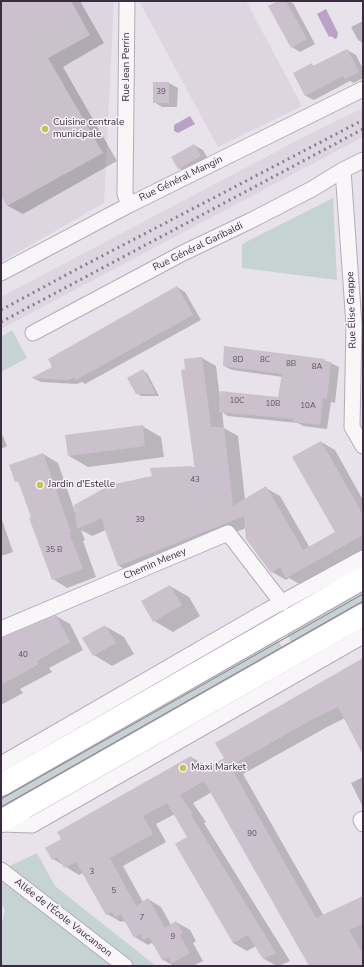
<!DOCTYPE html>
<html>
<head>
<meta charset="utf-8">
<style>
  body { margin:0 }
  #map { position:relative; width:364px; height:967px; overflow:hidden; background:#e8e3ea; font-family:"Nunito Sans",sans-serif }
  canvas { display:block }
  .frame { position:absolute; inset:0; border:2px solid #3c2c42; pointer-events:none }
</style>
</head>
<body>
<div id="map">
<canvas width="364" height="967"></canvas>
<div class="frame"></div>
</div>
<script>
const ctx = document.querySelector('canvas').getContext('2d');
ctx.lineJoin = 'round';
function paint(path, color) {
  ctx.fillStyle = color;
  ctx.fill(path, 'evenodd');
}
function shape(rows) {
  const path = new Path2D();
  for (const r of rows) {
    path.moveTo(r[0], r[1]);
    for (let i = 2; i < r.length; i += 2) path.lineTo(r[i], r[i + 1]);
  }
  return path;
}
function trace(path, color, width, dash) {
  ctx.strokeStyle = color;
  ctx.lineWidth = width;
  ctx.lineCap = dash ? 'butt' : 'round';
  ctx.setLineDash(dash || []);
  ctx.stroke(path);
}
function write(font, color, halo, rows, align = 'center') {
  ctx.font = font + ' "Nunito Sans",sans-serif';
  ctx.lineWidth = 3;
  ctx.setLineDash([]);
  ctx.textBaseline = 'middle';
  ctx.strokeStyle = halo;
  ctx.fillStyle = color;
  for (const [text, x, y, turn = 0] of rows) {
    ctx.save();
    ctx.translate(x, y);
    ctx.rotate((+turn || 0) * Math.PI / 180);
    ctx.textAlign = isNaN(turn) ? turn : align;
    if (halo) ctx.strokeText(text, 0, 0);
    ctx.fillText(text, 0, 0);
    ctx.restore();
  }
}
paint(shape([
  [1,1,114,1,104,203,1,262],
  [139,1,246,1,302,106,218,147],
  [363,108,363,137,1,329,1,297,300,139]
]), '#ddd5df');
paint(shape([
  [333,198,337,280,242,268,242,244],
  [12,330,27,358,1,372,1,337],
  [363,588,363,606,293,646,286,632],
  [277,638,284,651,1,812,1,795],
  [37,853,55,886,156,966,1,966,1,927,5,910,1,903,1,870]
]), '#c5d4d2');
paint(shape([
  [326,9,338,33,337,38,335,39,331,36,329,37,317,14],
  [190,116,195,124,178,133,174,131,174,125]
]), '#baa1c8');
paint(shape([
  [1,1,80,1,104,43,63,67,117,161,23,214,8,206,1,193],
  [280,1,288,1,293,3,315,44,300,52,292,47],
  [363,21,363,43,358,40,351,27],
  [347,50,356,55,363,69,363,78,354,83,350,81,314,100,306,96,295,74,312,65,315,66],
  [154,83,169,83,178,88,177,107,162,107,154,102],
  [194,145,203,150,209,161,187,173,179,168],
  [177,287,185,292,201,320,85,384,82,382,77,384,41,382,33,378,53,367],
  [202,358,216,366,220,398,279,398,283,377,232,370,224,366,324,360,339,367,335,403,331,402,327,429,303,426,298,423,228,416,222,412,224,428,238,436,245,500,266,488,280,496,310,548,336,533,321,442,335,450,363,500,363,550,301,585,289,578,286,580,272,572,246,528,133,574,119,566,106,530,92,536,81,530,85,540,83,541,96,577,67,588,53,579,21,484,16,481,43,454,58,463,75,512,153,477,192,467,195,468,186,360],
  [143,371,147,373,159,396,141,396,137,393],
  [142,426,161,437,164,457,88,467,69,456],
  [1,434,3,436,7,446,1,449],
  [1,517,13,552,1,556],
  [170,586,189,597,200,616,173,632,154,621],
  [56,616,70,624,83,650,49,668,52,672,20,689,23,693,1,705,1,640],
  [105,626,124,637,134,654,112,666,94,655],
  [363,659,363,753,345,718,327,727,243,774,324,916,363,897,363,966,310,966,212,792,193,803,206,822,204,823,290,961,279,966,277,966,264,959,256,946,247,951,233,943,189,837,175,814,156,824,166,842,123,866,143,902,148,899,161,907,171,925,176,922,190,930,196,941,193,943,203,961,193,966,174,966,163,960,155,946,151,943,148,945,135,937,127,923,123,921,121,922,107,914,83,873,79,875,53,859,191,757,205,765,207,770,226,759],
  [363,777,363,807,351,783]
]), '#0003');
paint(shape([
  [1,1,71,1,90,35,48,58,103,153,7,206,1,195],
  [278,1,286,1,307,39,291,48,268,6],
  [347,49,359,72,345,79,343,76,305,96,293,73,312,63,313,66],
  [153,82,169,82,169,103,153,103],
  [194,144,201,156,178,169,171,157],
  [177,286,193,315,76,380,74,377,69,380,31,378,52,367,48,359],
  [224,346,325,359,324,361,331,362,327,399,323,398,320,425,294,422,294,419,219,412,220,391,278,397,282,374,223,366],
  [202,357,211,427,224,427,233,506,266,486,303,550,335,532,292,457,321,441,363,515,363,535,286,578,280,567,271,573,246,539,244,516,118,566,106,533,102,518,77,529,74,505,110,485,152,476,150,468,192,466,195,470,181,370,185,369,184,359],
  [143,369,156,394,136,394,127,378],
  [143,425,145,446,68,456,65,435],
  [43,453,71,532,69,533,83,569,52,580,29,518,31,517,18,481,15,482,9,465],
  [170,585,182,605,153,622,141,601],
  [56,615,70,642,37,661,39,664,1,685,1,638],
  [105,625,116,643,93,656,82,638],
  [363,658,363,755,338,707,313,719,230,766,316,918,363,896,363,924,349,930,363,954,363,966,309,966,204,781,180,795,193,814,191,815,276,953,263,959,248,935,233,943,175,844,187,837,167,803,143,816,153,834,110,858,136,906,148,898,165,928,176,921,183,933,180,935,190,953,172,963,168,957,162,960,149,937,143,940,140,934,134,938,121,914,115,917,112,912,106,915,76,862,64,868,57,857,52,860,45,848,61,839,57,832,191,756,200,773,224,758,215,743]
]), '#cac1cd');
const street = shape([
  [127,1,125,194,129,205],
  [343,170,354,325,352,427,363,446],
  [1,273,129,205,363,89],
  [33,333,183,253,250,221,312,189,343,170,363,160],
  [1,629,228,533,282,603],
  [1,764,266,611,363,558],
  [363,819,361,820,363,824],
  [1,824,32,825,363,636],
  [1,870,125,966]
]);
const primary = shape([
  [1,785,363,578],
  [1,821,363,615]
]);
trace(street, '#b4acb8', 17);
trace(primary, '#b0a3b5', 24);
trace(street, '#f8f6f9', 15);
trace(primary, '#fff', 22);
trace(shape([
  [1,799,363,594],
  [1,807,363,601]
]), '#8e7d93', 1);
trace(shape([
  [1,310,79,268,363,120],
  [1,322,363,129]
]), '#8e7d93', 3, [2, 4]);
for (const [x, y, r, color] of [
  [45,129,4,"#c6c351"],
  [40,485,4,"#c6c351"],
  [183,768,4,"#c6c351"]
]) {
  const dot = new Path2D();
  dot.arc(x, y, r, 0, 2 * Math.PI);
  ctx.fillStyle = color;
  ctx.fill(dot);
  trace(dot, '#f6f3f8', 1.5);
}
write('8px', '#605165', null, [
  ["39",161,92],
  ["8D",238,360],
  ["8C",265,360],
  ["8B",291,364],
  ["8A",317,367],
  ["10C",237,401],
  ["10B",273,404],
  ["10A",308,406],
  ["43",195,480],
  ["39",140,520],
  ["35 B",54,550],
  ["40",23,655],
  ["90",252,834],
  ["3",92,872],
  ["5",114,891],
  ["7",142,918],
  ["9",173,937]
]);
write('10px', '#3c2c42', '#f6f3f8', [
  ["Rue Jean Perrin",127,67,-90],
  ["Rue Général Mangin",181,179,-26],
  ["Rue Général Garibaldi",198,247,-26],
  ["Rue Élise Grappe",352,310,-92],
  ["Chemin Meney",155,564,-23],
  ["Allée de l'École Vaucanson",63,918,38]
]);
write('10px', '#3c2c42', '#f6f3f8', [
  ["Cuisine centrale",53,123],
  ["municipale",53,135],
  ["Jardin d'Estelle",48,485],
  ["Maxi Market",191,768]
], 'left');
</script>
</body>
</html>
